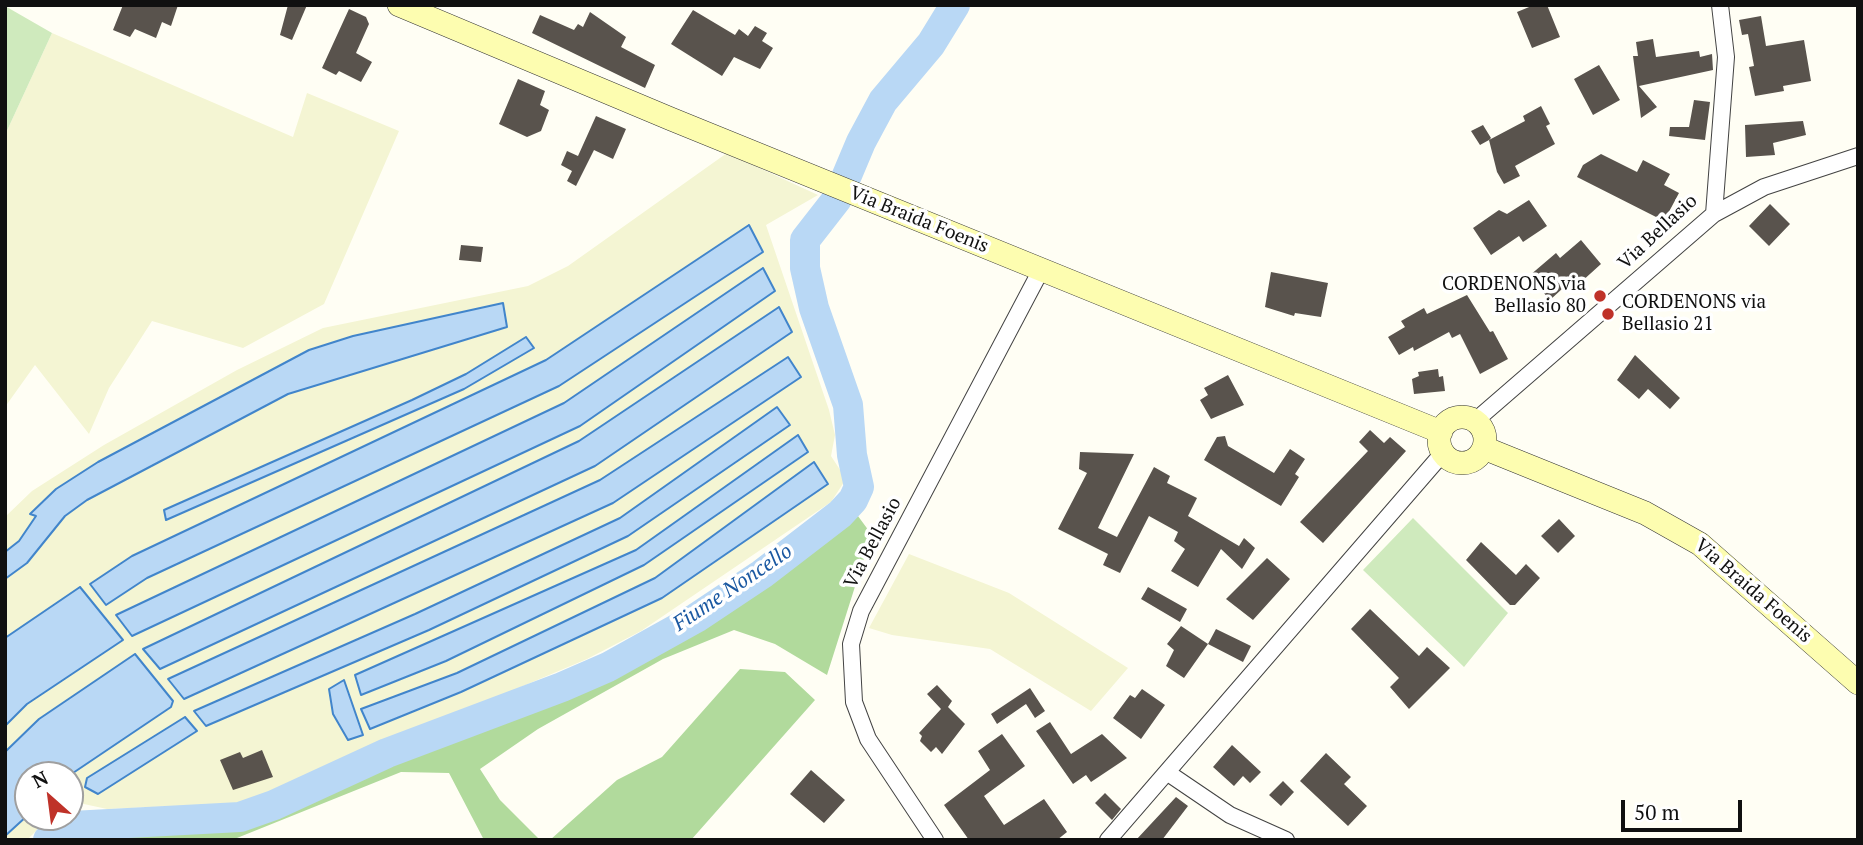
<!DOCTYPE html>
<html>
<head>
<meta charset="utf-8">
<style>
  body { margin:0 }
  #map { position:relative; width:1863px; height:845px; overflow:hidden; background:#fffef4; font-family:"PT Serif",serif }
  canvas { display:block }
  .frame { position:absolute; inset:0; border:7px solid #101010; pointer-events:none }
  .north { position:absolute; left:14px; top:761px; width:70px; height:70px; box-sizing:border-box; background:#fff; border:2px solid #9f9f9f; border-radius:50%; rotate:332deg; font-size:19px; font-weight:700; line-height:28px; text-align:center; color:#101010 }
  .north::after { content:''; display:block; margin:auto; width:24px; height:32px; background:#bf3229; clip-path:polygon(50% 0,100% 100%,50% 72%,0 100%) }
  .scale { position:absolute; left:1621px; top:800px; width:121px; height:32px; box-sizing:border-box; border:4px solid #101010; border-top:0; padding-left:9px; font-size:21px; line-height:24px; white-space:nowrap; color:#101010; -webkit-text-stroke:5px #fff; paint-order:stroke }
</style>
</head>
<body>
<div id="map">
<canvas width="1863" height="845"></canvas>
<div class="frame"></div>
<div class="north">N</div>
<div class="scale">50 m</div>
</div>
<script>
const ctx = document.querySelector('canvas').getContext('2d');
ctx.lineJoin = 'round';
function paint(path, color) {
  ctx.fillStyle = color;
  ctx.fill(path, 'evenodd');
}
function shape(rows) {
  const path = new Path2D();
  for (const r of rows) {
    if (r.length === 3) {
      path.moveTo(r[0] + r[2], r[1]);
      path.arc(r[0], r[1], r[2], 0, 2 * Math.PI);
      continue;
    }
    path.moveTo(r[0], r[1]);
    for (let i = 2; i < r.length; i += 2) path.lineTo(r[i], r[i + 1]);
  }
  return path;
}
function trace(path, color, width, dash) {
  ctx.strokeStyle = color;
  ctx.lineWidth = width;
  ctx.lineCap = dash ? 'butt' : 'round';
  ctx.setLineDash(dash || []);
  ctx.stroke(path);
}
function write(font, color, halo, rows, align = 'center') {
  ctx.font = font + ' "PT Serif",serif';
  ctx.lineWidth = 7;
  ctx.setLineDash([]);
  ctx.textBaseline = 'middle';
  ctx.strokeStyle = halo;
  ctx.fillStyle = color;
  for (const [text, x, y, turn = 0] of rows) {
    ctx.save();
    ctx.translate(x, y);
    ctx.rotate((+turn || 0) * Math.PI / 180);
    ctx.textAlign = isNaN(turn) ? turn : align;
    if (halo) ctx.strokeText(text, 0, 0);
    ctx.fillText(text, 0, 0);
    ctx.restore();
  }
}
paint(shape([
  [52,33,293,137,307,93,399,131,324,304,243,348,152,321,109,388,89,434,35,365,5,407,5,135],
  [727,153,818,195,766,225,829,410,835,435,831,456,846,479,831,502,641,631,587,659,246,803,107,809,70,801,70,775,28,775,28,817,50,817,27,840,5,840,5,517,32,491,104,445,237,370,323,328,528,286,568,266],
  [909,554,1009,593,1128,668,1091,711,990,649,892,635,869,628]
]), '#f4f5d3');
paint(shape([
  [5,6,52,33,5,135],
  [1413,518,1508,613,1464,667,1363,570]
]), '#cfeabd');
paint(shape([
  [855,512,869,531,865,555,827,675,775,644,734,630,663,659,538,729,480,769,500,800,540,840,484,840,449,773,401,772,232,840,48,840,72,826,223,819,274,805,387,753,608,667,719,604,840,514],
  [740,669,785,672,815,700,691,840,550,840,617,780,662,757]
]), '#b1da9c');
const water = shape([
  [749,225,763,252,559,386,147,578,106,605,90,584,132,556,546,360,749,225],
  [763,268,775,291,580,426,132,636,116,615,564,403,763,268],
  [503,303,507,327,288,394,87,500,65,516,27,563,5,579,5,552,19,541,36,516,30,514,56,489,98,462,309,350,353,336,503,303],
  [779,307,792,332,595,466,160,669,143,649,579,441,779,307],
  [526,337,534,348,464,389,166,520,164,510,412,400,466,374,526,337],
  [788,357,801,377,613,503,184,699,168,679,600,480,788,357],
  [777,407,790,425,628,536,429,630,206,726,194,711,415,614,620,518,777,407],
  [798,435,808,452,644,565,446,661,361,695,355,675,636,550,798,435],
  [814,462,828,484,662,598,461,692,370,729,361,709,457,673,655,578,814,462],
  [80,587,123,640,27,704,5,726,5,638,80,587],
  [135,654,173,701,171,707,70,775,28,775,28,815,5,836,5,752,39,719,135,654],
  [344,680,363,735,348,740,333,714,329,689,344,680],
  [185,717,197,731,98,794,85,787,87,778,185,717]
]);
paint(water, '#b9d8f5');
trace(water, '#4185cb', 2);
trace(shape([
  [48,840,72,826,240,817,274,805,387,753,562,687,608,667,696,618,762,574,840,514,853,500,859,487,852,455,848,405,814,308,805,268,805,240,837,199,861,142,883,101,931,44,955,5]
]), '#b9d8f5', 30);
paint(shape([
  [123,5,178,5,171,26,162,22,156,38,135,29,130,37,113,30],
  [288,5,307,5,292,40,280,35],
  [1534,5,1547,5,1560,37,1532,48,1517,12],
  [349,9,366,17,369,24,356,53,372,62,361,82,339,71,336,75,322,68],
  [693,10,735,35,739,29,748,36,755,26,767,33,762,41,773,48,760,69,734,57,722,76,671,44],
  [590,12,626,37,621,47,655,65,645,88,532,33,540,15,574,30,578,24,583,27],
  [1761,16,1766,46,1804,40,1811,81,1783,86,1784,91,1755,96,1749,67,1754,66,1748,34,1742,35,1739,20],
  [1653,39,1656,57,1699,51,1700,57,1712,54,1713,70,1639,86,1657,107,1641,118,1633,56,1638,56,1636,42],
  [1599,65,1620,100,1593,115,1574,79],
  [518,79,545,91,540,105,549,110,541,131,527,137,499,124],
  [1694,100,1710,102,1705,140,1669,136,1670,127,1689,127],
  [1541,106,1550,124,1546,126,1555,144,1515,166,1520,176,1504,184,1497,172,1489,140,1480,145,1471,131,1483,125,1491,138,1489,140,1525,121,1523,116],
  [596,116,626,129,613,159,594,150,576,186,567,181,572,171,561,165,567,151,578,156],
  [1803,121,1806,135,1773,143,1775,155,1746,157,1745,125],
  [1601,154,1637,172,1643,160,1670,174,1664,185,1679,193,1664,221,1577,177,1583,165],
  [1529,200,1547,226,1523,242,1519,236,1491,255,1473,228,1499,210,1507,214],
  [1770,204,1790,224,1769,246,1749,226],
  [1581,240,1601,264,1580,283,1575,277,1550,300,1529,276,1556,253,1560,258],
  [461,245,483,247,481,262,459,260],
  [1271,272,1328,283,1321,317,1295,313,1294,316,1265,307],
  [1467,295,1490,332,1493,331,1508,359,1480,374,1460,334,1452,338,1449,332,1414,351,1413,347,1399,355,1388,337,1405,327,1401,321,1424,308,1427,314],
  [1635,355,1680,398,1670,409,1648,389,1639,399,1617,380],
  [1438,369,1439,377,1443,376,1445,391,1414,394,1412,379,1419,376,1418,372],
  [1228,375,1244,405,1211,419,1200,400,1208,395,1204,388],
  [1370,430,1384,443,1390,437,1406,451,1323,543,1300,522,1368,451,1359,442],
  [1225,436,1228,446,1274,473,1290,449,1305,459,1295,474,1299,477,1281,506,1204,460,1217,437],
  [1080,452,1134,454,1098,528,1117,537,1154,467,1170,476,1167,483,1197,498,1188,516,1239,546,1244,538,1255,548,1242,569,1221,549,1198,587,1171,571,1185,549,1174,541,1178,532,1149,516,1120,573,1103,565,1108,554,1058,529,1087,473,1079,469],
  [1559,519,1575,536,1558,553,1541,536],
  [1481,542,1516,575,1526,564,1540,578,1515,605,1510,605,1466,560],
  [1267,558,1290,579,1253,620,1226,599],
  [1148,587,1187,609,1180,622,1141,599],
  [1370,609,1419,656,1427,647,1450,668,1409,709,1390,687,1399,678,1351,629],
  [1181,626,1208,644,1184,678,1166,666,1174,650,1167,644],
  [1216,629,1251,646,1243,662,1208,644],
  [937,685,952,701,948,707,965,724,942,754,936,747,931,752,920,741,922,736,919,733,941,709,927,694],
  [1030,688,1045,711,1035,718,1026,704,997,724,991,714],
  [1142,689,1165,705,1141,739,1113,718,1130,695,1135,698],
  [1050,722,1071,754,1102,734,1127,758,1091,782,1086,775,1073,784,1036,731],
  [1002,734,1025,766,984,796,1004,825,1044,799,1067,832,1057,840,969,840,944,805,990,770,978,751],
  [1232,745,1261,772,1250,783,1243,776,1234,786,1213,767],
  [262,750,273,777,233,790,220,760,240,752,243,758],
  [1326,753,1351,777,1344,784,1367,806,1348,826,1300,781],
  [811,770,845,800,824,823,790,794],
  [1283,781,1294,792,1281,806,1269,795],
  [1105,793,1121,809,1112,820,1095,803],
  [1176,797,1188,806,1162,840,1136,840]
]), '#59534d');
const street = shape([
  [1714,214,1726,57,1720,5],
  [1475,421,1714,214,1764,187,1858,156],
  [1168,773,1230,815,1286,840],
  [935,840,868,739,854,702,851,644,861,611,1041,270],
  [1108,840,1443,453]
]);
const secondary = shape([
  [399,5,671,119,1441,432],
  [1462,440,23],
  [1484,448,1645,513,1700,544,1858,683]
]);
trace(street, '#434343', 18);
trace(secondary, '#323232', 24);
trace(street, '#fff', 16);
trace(secondary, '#fdfdb0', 23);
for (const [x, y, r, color] of [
  [1600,296,7,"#bf3229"],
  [1608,314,7,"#bf3229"]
]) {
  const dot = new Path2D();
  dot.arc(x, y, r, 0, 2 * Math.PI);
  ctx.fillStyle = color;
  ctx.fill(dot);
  trace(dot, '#fff', 2.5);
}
write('19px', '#101010', '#fff', [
  ["Via Braida Foenis",919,220,22],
  ["Via Bellasio",1658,232,-43],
  ["Via Bellasio",873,543,-62],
  ["Via Braida Foenis",1753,591,41]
]);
write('19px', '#101010', '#fff', [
  ["CORDENONS via",1586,285],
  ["Bellasio 80",1586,307],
  ["CORDENONS via",1622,303,"left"],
  ["Bellasio 21",1622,325,"left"]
], 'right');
write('italic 21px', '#1a58a1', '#fff', [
  ["Fiume Noncello",733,588,-34]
]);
</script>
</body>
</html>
